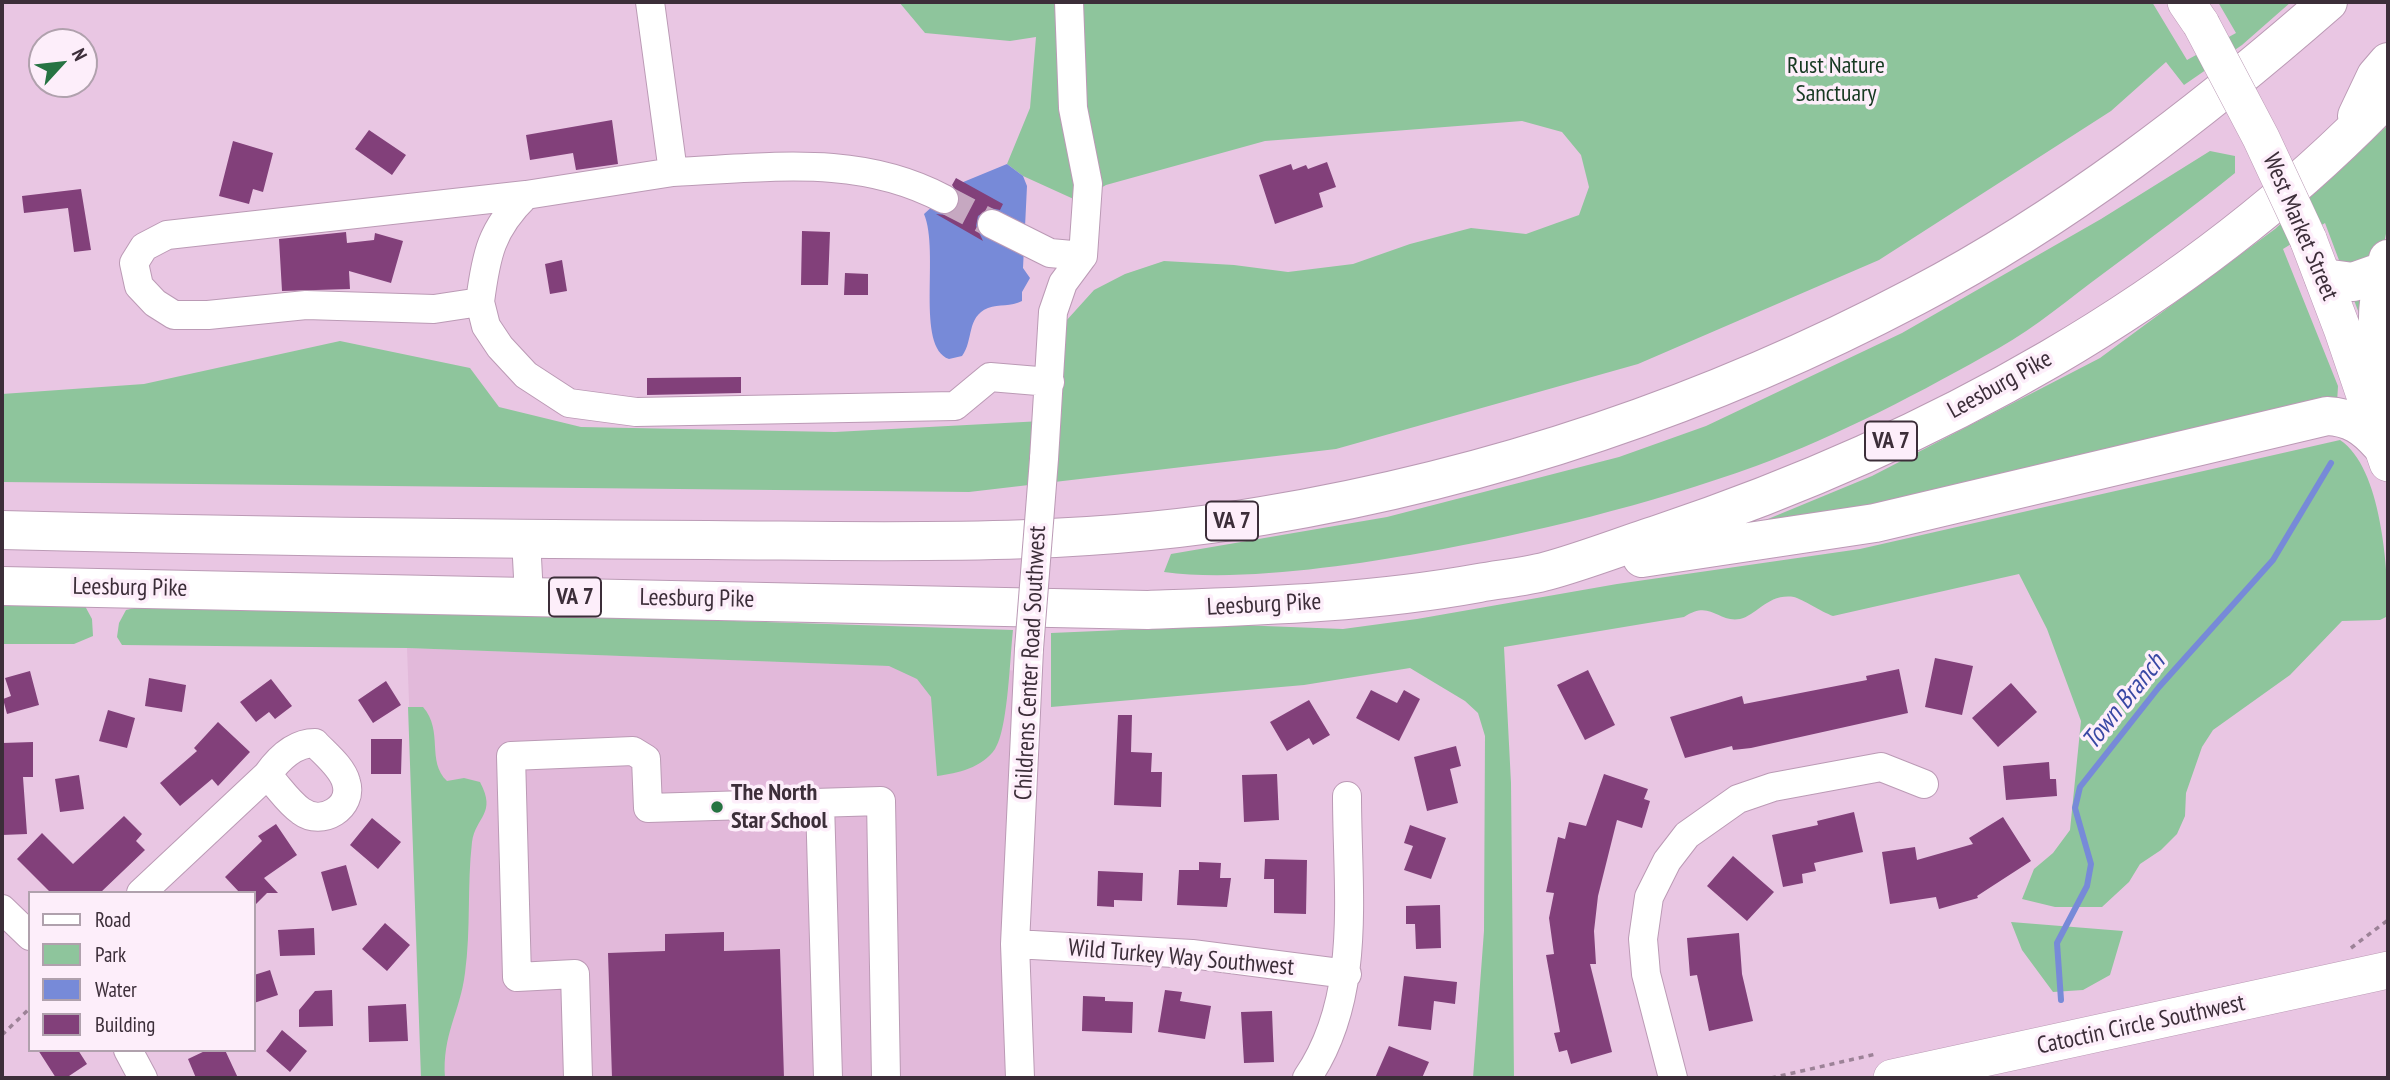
<!DOCTYPE html>
<html>
<head>
<meta charset="utf-8">
<style>
  body { margin:0 }
  #map { position:relative; width:2390px; height:1080px; overflow:hidden; background:#e9c6e3; font-family:"PT Sans Narrow",sans-serif }
  canvas { display:block }
  .frame { position:absolute; inset:0; border:4px solid #3c2e39; pointer-events:none }
  .legend { position:absolute; left:28px; top:891px; width:228px; height:161px; box-sizing:border-box; background:#fdeefa; border:2px solid #b0a1ad; margin:0; padding:9px 12px; list-style:none; font-size:21px; color:#3c2e39 }
  .legend li { display:flex; align-items:center; gap:14px; height:35px }
  .legend b { width:35px; border:2px solid #b0a1ad }
  .north { position:absolute; left:28px; top:28px; width:70px; height:70px; box-sizing:border-box; background:#fdeefa; border:2px solid #b0a1ad; border-radius:50%; rotate:63deg; font-size:19px; font-weight:700; line-height:28px; text-align:center; color:#3c2e39 }
  .north::after { content:''; display:block; margin:auto; width:24px; height:32px; background:#267342; clip-path:polygon(50% 0,100% 100%,50% 72%,0 100%) }
</style>
</head>
<body>
<div id="map">
<canvas width="2390" height="1080"></canvas>
<div class="frame"></div>
<ul class="legend">
<li><b style="height:9px;background:#fff"></b>Road</li>
<li><b style="height:19px;background:#8ec59c"></b>Park</li>
<li><b style="height:19px;background:#778ad8"></b>Water</li>
<li><b style="height:19px;background:#82407a"></b>Building</li>
</ul>
<div class="north">N</div>
</div>
<script>
const context = document.querySelector('canvas').getContext('2d');
context.lineJoin = 'round';
function paint(path, color) { context.fillStyle = color; context.fill(path, 'evenodd'); }
function stroke(path, color, width, dash) { context.strokeStyle = color; context.lineWidth = width; context.lineCap = dash ? 'butt' : 'round'; context.setLineDash(dash || []); context.stroke(path); }
function write(font, color, halo, rows, align = 'center') {
  context.font = font + ' "PT Sans Narrow",sans-serif'; context.lineWidth = 7; context.setLineDash([]); context.textBaseline = 'middle'; context.strokeStyle = halo; context.fillStyle = color; for (const [text, x, y, turn = 0] of rows) {
    context.save(); context.translate(x, y); context.rotate((+turn || 0) * Math.PI / 180); context.textAlign = isNaN(turn) ? turn : align; if (halo) context.strokeText(text, 0, 0); context.fillText(text, 0, 0); context.restore();
  }
}
const built = new Path2D(`
  M407,648L1028,671L1020,1078H423Z`);
const green = new Path2D(`
  M899,2H2152L2187,60L2236,33L2218,2H2291L2242,45L2184,85L2166,62L2111,111L1879,260L1638,364L1336,449L969,492L2,482V394L144,384L340,341L470,368L499,407L581,427L835,432L1061,420L1066,321L1094,290L1125,274L1164,261L1234,265L1288,272L1353,264L1410,244L1471,228L1526,234L1579,215L1589,187L1581,155L1562,132L1522,121L1265,141L1106,185L1078,201L1023,176L1007,164L1030,108L1036,37L1010,41L925,33Z
  M2388,125V224L2366,332L2325,223L2283,249L2338,386L2337,403L1942,498L1751,526L1872,476L2100,358L2275,229Z
  M2210,151L2235,156V173C2192,208 2148,240 2104,273C2070,298 2036,327 1999,348C1923,391 1838,436 1756,466C1648,505 1534,533 1421,553C1347,566 1238,582 1164,572L1171,554L1387,517L1619,457L1706,426L1902,333L2101,219Z
  M2340,440C2382,468 2388,569 2388,616L2380,620L2342,621L2290,675L2213,730L2202,747L2186,793L2185,816L2177,834L2161,850L2140,864L2129,882L2102,907H2055L2022,899L2034,869L2053,853L2070,830L2081,721L2047,629L2019,574L1833,616C1822,612 1802,599 1794,597C1768,593 1756,616 1740,619C1717,623 1711,599 1684,617L1504,647L1511,783L1514,1078H1473L1484,931L1485,736L1478,713L1465,701L1410,668L1304,685L1051,707V633L1238,625L1343,629L1417,619L1617,584L1860,549Z
  M2,603L85,606L92,619L93,636L74,644H2Z
  M139,607L518,614L1013,630C1010,656 1008,730 995,749C982,768 958,773 937,776L931,697L917,679L889,666L407,648L122,645L117,637L119,623L126,610Z
  M408,707H423C444,731 426,761 447,781L464,778L480,782C497,814 476,816 472,842C467,885 471,930 465,973C460,1013 442,1034 445,1078H421Z
  M2011,922L2123,931L2110,975L2083,990L2053,992L2022,950Z`);
const water = new Path2D(`
  M1007,164L1023,176L1027,186L1023,268L1030,278L1022,292V301C1011,307 999,304 988,308C966,317 974,340 962,356L949,359C915,347 940,252 924,214L956,185Z`);
const stream = new Path2D(`
  M2061,1000L2057,943L2087,886L2091,864L2075,808L2080,787L2159,687L2273,560L2331,463`);
const building = new Path2D(`
  M612,120L618,164L576,170L573,153L530,160L526,135Z
  M369,130L406,155L392,175L355,149Z
  M233,141L273,153L263,192L253,189L249,204L219,196Z
  M1327,162L1336,187L1319,193L1323,207L1275,224L1259,175L1291,164L1293,170L1306,165L1308,169Z
  M956,178L1003,204L1000,210L990,208L978,216L976,226L983,241L936,214L946,215L959,206L960,197L952,185Z
  M81,189L91,250L74,252L68,208L24,213L22,196Z
  M802,231L830,232L828,285H801Z
  M346,232L347,243L374,240L375,233L403,241L391,283L349,271L350,289L282,291L279,239Z
  M562,260L567,291L550,294L545,264Z
  M845,273L868,274V295H844Z
  M741,377V393L647,395V378Z
  M1935,658L1973,666L1962,715L1925,707Z
  M1899,669L1908,713L1751,748L1733,750L1732,746L1685,758L1670,717L1742,696L1744,704L1867,680L1866,676Z
  M1588,670L1615,725L1585,740L1557,685Z
  M30,671L39,705L7,714L3,699L11,696L5,678Z
  M149,678L186,685L182,712L145,706Z
  M271,679L292,706L275,719L269,712L256,722L240,702Z
  M386,681L401,705L373,723L358,700Z
  M2011,683L2037,712L1998,747L1972,718Z
  M1371,690L1397,703L1404,690L1420,699L1399,741L1356,718Z
  M1309,700L1330,735L1313,745L1309,738L1287,751L1270,722Z
  M108,710L135,718L127,748L99,741Z
  M1118,715H1132L1131,752L1152,753L1151,772H1162L1161,807L1114,805Z
  M218,722L250,752L218,786L212,779L180,806L160,783L197,751L194,748Z
  M371,739H402L401,774H371Z
  M33,742V777H23L27,834L2,835V743Z
  M1456,746L1461,766L1450,769L1458,803L1427,811L1414,757Z
  M2049,762L2050,779H2056L2057,796L2006,800L2003,766Z
  M1277,774L1279,820L1244,822L1242,775Z
  M1604,774L1648,789L1644,799L1650,801L1642,828L1617,820L1598,896L1594,931L1596,964H1590L1612,1052L1571,1064L1567,1050L1559,1052L1554,1033L1560,1032L1546,955L1554,954L1549,918L1554,893L1546,892L1558,837L1565,839L1569,822L1586,826Z
  M79,775L84,809L60,812L55,779Z
  M1854,812L1863,852L1814,863L1816,871L1802,874L1803,883L1783,887L1772,835L1818,825L1817,821Z
  M124,816L142,834L136,841L145,850L100,893H51L17,859L42,833L73,864Z
  M2003,817L2031,861L1977,896L1978,898L1939,909L1936,897L1890,904L1882,852L1915,847L1917,860L1973,844L1969,838Z
  M372,818L401,842L378,869L350,845Z
  M276,824L297,855L264,878L278,893H267L254,906V893H240L225,877L262,841L258,836Z
  M1410,825L1446,838L1431,879L1404,870L1413,846L1404,843Z
  M1733,856L1774,892L1747,921L1707,886Z
  M1265,859L1307,860L1306,914L1274,913V879H1264Z
  M1199,862L1221,863L1220,878H1231L1227,907L1177,905L1179,870H1199Z
  M346,865L357,905L332,911L321,872Z
  M1098,871L1143,873L1142,901L1114,900V907L1097,906Z
  M1440,905L1441,948L1416,949L1415,924H1406V906Z
  M385,923L410,945L387,971L362,949Z
  M314,928L315,955L280,956L278,930Z
  M724,932V951L780,949L784,1078H612L608,953L665,951V934Z
  M1739,933L1742,974L1753,1021L1709,1031L1697,975L1690,976L1687,938Z
  M270,970L278,995L254,1003V975Z
  M1404,976L1457,982L1455,1004L1434,1001L1431,1030L1398,1026Z
  M332,990L333,1026L299,1027V1010L315,991Z
  M1165,990L1182,992L1180,1001L1211,1006L1205,1039L1158,1032Z
  M1083,996L1105,997V1001L1133,1002L1132,1033L1082,1031Z
  M406,1004L408,1041L369,1042L368,1006Z
  M1272,1011L1274,1062L1244,1063L1241,1012Z
  M282,1030L307,1051L290,1072L266,1051Z
  M1389,1046L1429,1062L1422,1078H1375Z
  M38,1050H78L87,1064L66,1078H56Z
  M207,1050H225L238,1078H196L188,1059Z`);
const minorTunnel = new Path2D(`
  M944,199L992,224`);
const path = new Path2D(`
  M2351,948L2388,920
  M2,1035L30,1008
  M1771,1078L1876,1054`);
const minor = new Path2D(`
  M650,2L673,172C767,168 858,153 944,199
  M1069,2L1073,108L1088,184L1083,256
  M526,195L167,235L144,247L134,263L139,286L155,303L174,315H208L306,305L434,309L480,302C486,255 491,229 526,195L673,172
  M992,224L1050,253L1083,256
  M480,302L486,326L500,347L526,375L569,403L636,412L955,406L990,377L1050,382
  M1044,459L1053,312L1063,283L1083,256
  M526,539L529,596
  M820,803L828,1078
  M141,893L267,775C279,758 294,743 315,743C325,754 342,767 346,782C354,807 322,827 301,811C288,802 278,786 267,775
  M2,909L30,936
  M1015,944L1192,954L1347,974
  M128,1050L143,1078
  M578,1078L575,974L517,977L511,756L633,751L646,759L648,808L881,801L886,1078
  M1020,1078L1015,944L1029,649
  M1307,1078C1363,996 1347,891 1347,796
  M1673,1078L1646,974L1643,939L1649,897L1667,861L1687,835L1738,799L1773,787L1881,767L1924,784`);
const major = new Path2D(`
  M2186,2L2201,24
  M2308,239L2343,331L2388,463
  M1892,1078L2388,970`);
const highway = new Path2D(`
  M2357,116L2376,76L2388,62
  M2388,259C2370,313 2379,367 2388,421
  M2324,278L2353,282L2384,271
  M2,530C237,536 472,539 707,540C892,541 1079,548 1262,516C1490,478 1711,404 1916,296C2065,218 2202,112 2328,2
  M1642,558L1875,523L2327,416C2351,417 2365,427 2380,444
  M2,586L1148,610C1259,606 1369,603 1479,583C1501,579 1525,577 1547,571C1584,561 1622,546 1659,534C1928,444 2190,303 2388,96`);
const minorBridge = new Path2D(`
  M1029,649L1044,459`);
const majorBridge = new Path2D(`
  M2201,24L2261,138L2308,239`);
const markers = [
  [717,807,7,"#267342"]
];
const shields = [
  [1891,441,52],
  [1232,521,52],
  [575,597,52]
];
const shieldNames = [
  ["VA 7",1891,441],
  ["VA 7",1232,521],
  ["VA 7",575,597]
];
const parkNames = [
  ["Rust Nature",1836,66],
  ["Sanctuary",1836,94]
];
const streetNames = [
  ["West Market Street",2300,227,67],
  ["Leesburg Pike",2000,385,-29],
  ["Leesburg Pike",130,588,1],
  ["Leesburg Pike",697,599,1],
  ["Leesburg Pike",1264,605,-3],
  ["Childrens Center Road Southwest",1031,663,-87],
  ["Wild Turkey Way Southwest",1181,958,5],
  ["Catoctin Circle Southwest",2141,1025,-12]
];
const poiNames = [
  ["The North",731,793],
  ["Star School",731,821]
];
const waterNames = [
  ["Town Branch",2124,702,-51]
];
paint(built, '#e2b9da');
paint(green, '#8ec59c');
paint(water, '#778ad8');
stroke(stream, '#778ad8', 6);
paint(building, '#82407a');
stroke(minorTunnel, '#c6a8c1', 28, [28, 14]);
stroke(minor, '#bb9ab5', 30);
stroke(major, '#bb9ab5', 38);
stroke(highway, '#bb9ab5', 40);
stroke(path, '#9c8297', 3.5, [5, 5]);
stroke(minor, '#fff', 28);
stroke(major, '#fff', 37);
stroke(highway, '#fff', 38);
stroke(minorBridge, '#bb9ab5', 30, []);
stroke(majorBridge, '#bb9ab5', 38, []);
stroke(minorBridge, '#fff', 28);
stroke(majorBridge, '#fff', 37);
for (const [x, y, r, color] of markers) { const dot = new Path2D(); dot.arc(x, y, r, 0, 2 * Math.PI); context.fillStyle = color; context.fill(dot); stroke(dot, '#fdeefa', 2.5); }
for (const [x, y, w] of shields) { const box = new Path2D(); box.roundRect(x - w / 2, y - 19.5, w, 39, 5); context.fillStyle = '#fdeefa'; context.fill(box); stroke(box, '#3c2e39', 2); }
write('bold 23px', '#3c2e39', null, shieldNames);
write('24px', '#163921', '#fdeefa', parkNames);
write('24px', '#3c2e39', '#fdeefa', streetNames);
write('bold 24px', '#3c2e39', '#fdeefa', poiNames, 'left');
write('italic 26px', '#3948a4', '#fdeefa', waterNames);
</script>
</body>
</html>
